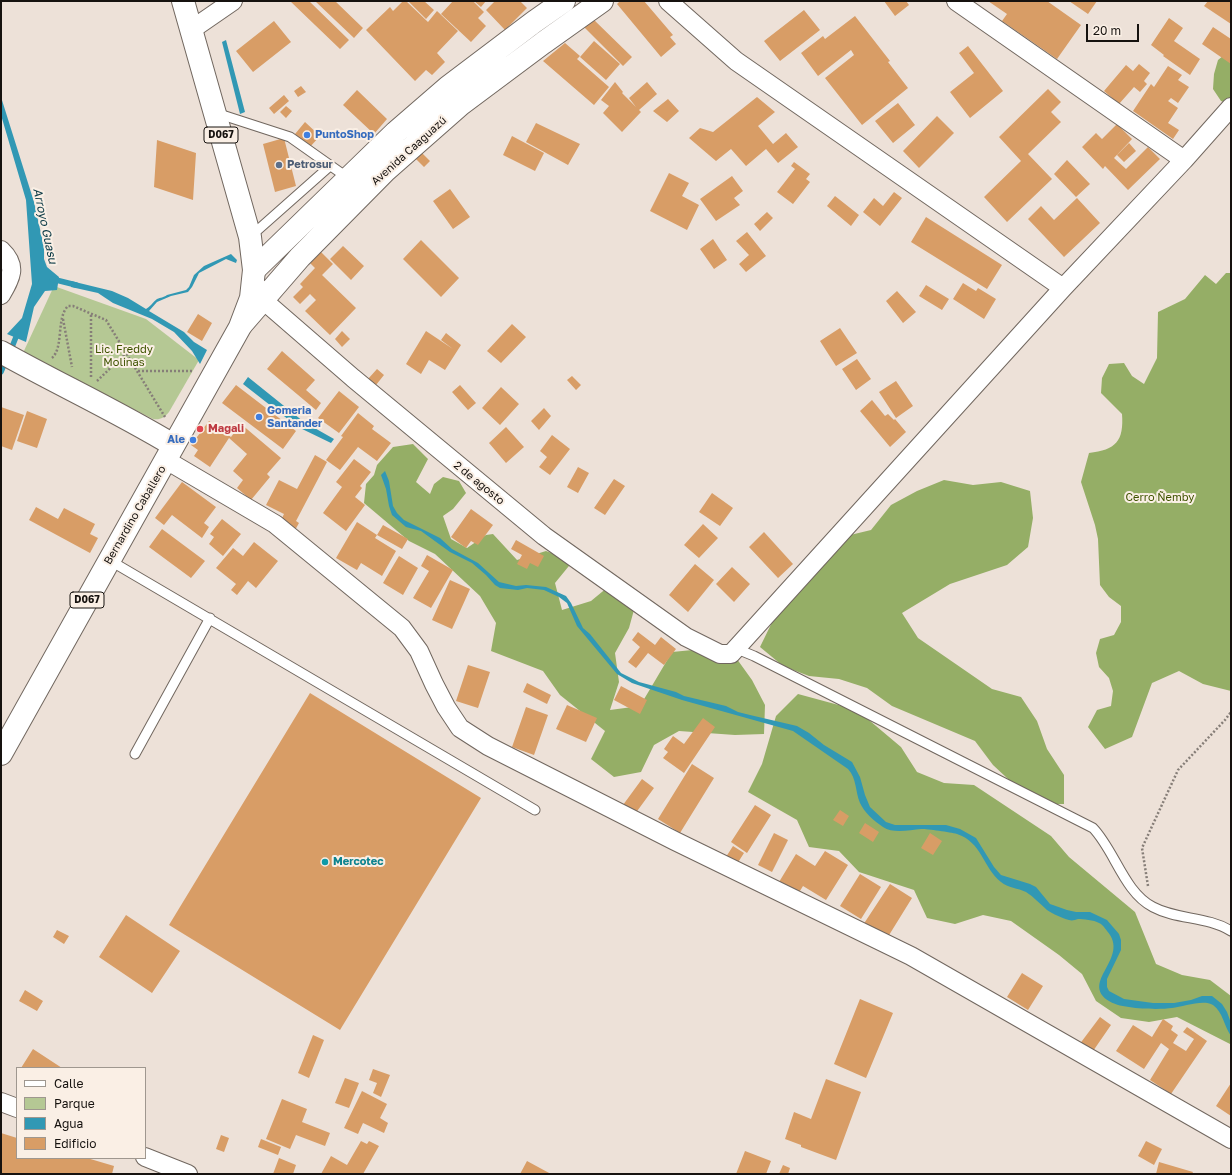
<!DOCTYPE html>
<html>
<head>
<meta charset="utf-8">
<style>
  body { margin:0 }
  #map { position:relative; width:1232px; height:1175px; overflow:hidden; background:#ede1d8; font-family:"Golos Text",sans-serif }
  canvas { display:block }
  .frame { position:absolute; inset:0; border:2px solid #16120f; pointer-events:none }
  .legend { position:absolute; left:16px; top:1067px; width:130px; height:92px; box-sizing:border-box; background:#faefe5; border:1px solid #9f978f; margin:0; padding:5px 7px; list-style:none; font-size:12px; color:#16120f }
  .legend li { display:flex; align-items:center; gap:8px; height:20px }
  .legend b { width:20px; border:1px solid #9f978f }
  .scale { position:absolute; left:1086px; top:24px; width:53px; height:18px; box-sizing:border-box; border:2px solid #16120f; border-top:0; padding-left:5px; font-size:12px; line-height:14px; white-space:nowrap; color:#16120f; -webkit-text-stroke:3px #faefe5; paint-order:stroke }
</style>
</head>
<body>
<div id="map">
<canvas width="1232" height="1175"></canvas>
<div class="frame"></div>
<ul class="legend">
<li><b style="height:5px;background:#fff"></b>Calle</li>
<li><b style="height:11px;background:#b5c894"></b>Parque</li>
<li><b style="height:11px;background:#3198b4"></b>Agua</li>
<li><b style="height:11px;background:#d89d66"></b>Edificio</li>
</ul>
<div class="scale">20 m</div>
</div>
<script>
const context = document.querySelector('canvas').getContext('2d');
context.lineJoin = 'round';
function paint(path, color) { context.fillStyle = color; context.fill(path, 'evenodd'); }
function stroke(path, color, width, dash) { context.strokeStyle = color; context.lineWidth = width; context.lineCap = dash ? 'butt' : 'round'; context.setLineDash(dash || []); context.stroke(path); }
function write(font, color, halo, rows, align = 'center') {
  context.font = font + ' "Golos Text",sans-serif'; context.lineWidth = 4; context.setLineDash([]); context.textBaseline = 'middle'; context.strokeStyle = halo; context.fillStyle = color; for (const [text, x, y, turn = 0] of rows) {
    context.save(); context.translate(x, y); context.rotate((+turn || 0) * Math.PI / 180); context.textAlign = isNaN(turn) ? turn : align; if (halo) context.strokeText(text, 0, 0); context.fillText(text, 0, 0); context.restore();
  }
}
const green = new Path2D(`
  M54,286L146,319L199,360L169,412C164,418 160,420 153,419L23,353Z`);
const forest = new Path2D(`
  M1229,51H1231V105L1221,101L1213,89L1214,74L1218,60Z
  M1226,273H1231V691L1203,684L1179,671L1152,683L1132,737L1105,749L1088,727L1097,710L1111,706L1113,691L1109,678L1099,667L1096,653L1100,639L1114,635L1121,622V606L1109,597L1100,585L1098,539L1095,525L1081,482L1089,453C1116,450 1124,441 1122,414L1101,393L1102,378L1109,364L1124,363L1132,376L1144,384L1157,358L1158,312L1185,299L1205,275L1216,284Z
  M413,444L428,459L416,482L430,494L434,484L443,477L459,481L466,493L453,509L443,516L451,539L467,548L486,535L493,534L517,560L546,551L573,561L555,583L562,610L591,601L614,582L637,599L629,628L615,653L619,682L610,710L640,706L672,652L703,649L734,655L752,680L765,705L764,734L735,735L679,731L654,745L641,772L614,777L591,759L605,731L560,695L543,671L491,651L496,623L480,596L435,554L409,541L364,503L366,484L374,475L377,465L393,447Z
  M944,480L973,485L1001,482L1030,491L1033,518L1028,547L1007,565L950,584L902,613L918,638L992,689L1021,697L1037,721L1047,749L1064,775V804H1035L993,765L975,741L892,706L867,688L839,679L809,676L783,666L760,647L779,608L842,537L871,530L891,505L917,491Z
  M798,694L857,710L901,747L917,772L944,783L974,785L1051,836L1069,857L1135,912L1156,964L1182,975L1210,980L1231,996V1046L1230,1044L1177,1017L1149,1022L1121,1018L1096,1001L1082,974L1059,955L1011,921L983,915L955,924L927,918L914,890L859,872L839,851L809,847L797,820L748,792L762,764L776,716Z`);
const water = new Path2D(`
  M226,40L245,112L240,114L222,42Z
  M1,97L34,202L44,247V259L47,267L59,277L57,290L45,291L34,307L26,342L7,334L22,318L32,284L26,200L1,115Z
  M231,254L237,260L236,263L226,259L199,273L192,287L188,292L171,296L157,302L149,311L184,332L194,342L207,350L200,364L192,351L174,332L152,319L113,303L98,293L71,287V281L112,291L128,298L146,309C150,307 153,302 157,299C161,297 163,298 167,295L186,290L189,287L194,275L204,266Z
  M248,377L304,422L334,439L331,443L298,427L243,384Z
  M385,471L389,481L393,506L397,513L404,520L440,538L452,549L478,563L499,582L516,586L526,585L546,587L566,596L571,603L583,628L590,634L621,673L639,682L676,692L684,696L726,706L738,712L750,715L797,726L809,733L824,745L852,762L860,777L865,795L870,807L886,822L895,825H946L960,829L976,838L994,867L1001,875L1030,884L1036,887L1050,904L1067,910L1076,912H1090L1107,920L1119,934L1121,940V950L1107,979V987L1109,991L1124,999L1153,1003H1174L1191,1000L1202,996H1212L1222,1004L1227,1012L1231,1023V1036C1224,1026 1223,1012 1213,1005C1203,999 1183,1007 1172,1008C1158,1010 1120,1009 1109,1001C1079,982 1131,958 1107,931C1105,928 1102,924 1099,923C1094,920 1083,919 1078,919C1075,920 1072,921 1069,920C1062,918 1053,914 1047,910C1040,904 1034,897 1026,892C1018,888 1008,888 1001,882C983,868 982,842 957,834C950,832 928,829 921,829C910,830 893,834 883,827C874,821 864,812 860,803C855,791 857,779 848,769L793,731L682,700L632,683L617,674L577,626L567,603L559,597L544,590L527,588L518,590L500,588L495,585L486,575L472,563L450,552L421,531L406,527L392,515L389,506L386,489L381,475Z`);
const stream = new Path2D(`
  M52,279L76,285
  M10,352L18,332
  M1,372L6,360`);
const building = new Path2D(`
  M290,1H309L349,40L340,49Z
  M315,1H335L363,28L354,38Z
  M403,1H406L428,22L437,11L458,31L437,53L445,62L432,75L426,70L415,81L366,30L390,7L393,11Z
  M408,1H424L434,10L426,19Z
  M453,1H473L484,12L478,18L486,26L471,42L441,14Z
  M474,1H486L481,7Z
  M495,1H520L527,8L505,30L486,10Z
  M620,1H644L673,35L670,37L676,44L661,57L617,4Z
  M884,1H906L909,5L895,16Z
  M988,1H1047L1081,25L1057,59L1002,21L1007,14Z
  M1069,1H1097L1088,14Z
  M1208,1H1231V24L1204,6Z
  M804,10L820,30L780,61L764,41Z
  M855,16L890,61L888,62L908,88L862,125L825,78L854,55L851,50L818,76L801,53L823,36L825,39Z
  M591,17L632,57L623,66L582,25Z
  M1169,18L1183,28L1174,41L1200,59L1190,75L1163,56L1164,55L1151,45Z
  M274,21L291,42L253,72L236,51Z
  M1213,27L1231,39V64L1202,44Z
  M594,41L620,64L606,80L580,57Z
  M565,43L580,56L577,59L609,87L594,105L543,61Z
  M968,46L1003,91L970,118L950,92L974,73L959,53Z
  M1139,64L1150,73L1144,81L1147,84L1140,92L1134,87L1119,104L1104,91L1126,65L1133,71Z
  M1168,66L1182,75L1178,80L1189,87L1178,103L1171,98L1168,101L1178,108L1168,123L1179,130L1173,139L1133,111L1151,84L1154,87Z
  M615,82L623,92L622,93L636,107L629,98L647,82L657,94L639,110L641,112L622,132L603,113L609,106L601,100Z
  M301,86L306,92L298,97L294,91Z
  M1048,89L1061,102L1051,112L1061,122L1028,154L1052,179L1007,222L984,197L1021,161L999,137Z
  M357,90L387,119L374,134L343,105Z
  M284,95L289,101L274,114L269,108Z
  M757,97L775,112L758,126L773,144L786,133L798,147L778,163L766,149L746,166L731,149L716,161L689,138L700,128L713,132Z
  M668,99L679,111L667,122L653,111Z
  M898,103L915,125L893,143L875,121Z
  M286,106L292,111L286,118L280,112Z
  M937,116L954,133L919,168L903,151Z
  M305,122L320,136L309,148L295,134Z
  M536,123L580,144L568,165L526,142Z
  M1117,124L1132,139L1114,158L1126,169L1148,147L1160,159L1128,190L1105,166L1103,169L1082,147L1096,133L1102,139Z
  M512,136L544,153L535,171L503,155Z
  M284,138L296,186L275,192L263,144Z
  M157,140L196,153L193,200L154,187Z
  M1129,143L1136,151L1124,162L1117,155Z
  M421,152L430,161L424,167L415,158Z
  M1067,160L1090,184L1076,197L1054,174Z
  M794,162L810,174L806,179L810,182L793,204L777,192L795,169L791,166Z
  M669,173L689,183L682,196L699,205L687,230L650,211Z
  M732,176L743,191L734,198L740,205L716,221L700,199Z
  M450,189L470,217L453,229L433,201Z
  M894,192L902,198L880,226L863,212L874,198L883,206Z
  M835,196L859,215L851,226L827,206Z
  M1077,198L1100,223L1064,257L1028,219L1041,206L1054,220Z
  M767,212L773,218L760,231L754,224Z
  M926,217L1002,265L987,289L911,242Z
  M747,232L766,256L746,272L739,264L749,255L736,241Z
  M713,239L727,260L714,269L700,249Z
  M421,240L459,278L441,297L403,259Z
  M343,246L364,266L351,280L330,259Z
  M321,252L333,264L322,275L356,308L330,335L305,311L316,300L310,294L300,304L293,297L303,287L300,284L315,268L310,263Z
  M963,283L976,291L978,288L996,299L984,319L953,299Z
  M926,285L949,299L942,310L919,296Z
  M897,291L916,312L903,323L886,301Z
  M198,314L212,323L202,341L187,332Z
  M512,324L526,337L501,363L487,351Z
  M840,328L857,353L836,366L820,341Z
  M342,331L350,339L342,347L335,339Z
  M426,331L453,349L441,340L446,333L461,345L445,370L429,360L421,374L406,364Z
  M282,351L315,380L306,390L321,403L316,410L267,369Z
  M857,359L871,379L856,390L842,369Z
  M377,369L384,375L376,385L368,379Z
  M572,376L581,385L576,390L567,380Z
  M896,381L913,406L896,418L879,392Z
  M236,385L296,431L283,449L222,403Z
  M460,385L476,403L468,410L452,392Z
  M501,387L519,404L500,425L482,408Z
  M339,391L359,407L339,433L318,418Z
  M872,400L885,416L888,414L894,420L895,419L906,432L890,447L860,411Z
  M1,407L24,415L12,450L1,446Z
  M544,408L551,416L539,430L531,421Z
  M27,411L47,419L37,448L17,441Z
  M358,413L374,426L372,429L391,443L377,461L358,447L340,470L326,460L343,437L341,436Z
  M209,421L231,437L241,424L281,458L267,474L270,477L251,500L237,488L243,480L233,471L247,454L229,438L210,467L194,456L198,450L191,445Z
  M506,427L524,447L506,463L489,443Z
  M552,435L570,449L550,475L539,467L547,457L540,451Z
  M315,455L327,462L296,521L299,523L294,532L281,520L284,514L266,505L279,480L297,489Z
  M354,459L371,472L360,486L362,488L355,497L365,505L346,531L323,513L342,487L336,482Z
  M578,467L589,473L578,493L567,487Z
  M614,479L625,486L605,515L594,508Z
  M182,482L216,507L204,523L209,527L202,538L172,515L164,525L155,518Z
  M712,493L733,508L720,526L699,512Z
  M36,507L58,519L64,508L95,524L90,534L98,538L90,553L29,520Z
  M471,509L493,525L478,545L471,541L466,548L451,537Z
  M222,519L241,534L223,556L209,544L214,537L210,534Z
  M357,522L377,535L375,538L396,551L382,576L361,563L357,570L336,558Z
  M703,524L718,538L699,558L684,545Z
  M383,525L408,539L402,549L377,535Z
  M162,529L205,561L191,578L149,547Z
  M764,532L793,564L778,578L749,547Z
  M516,540L544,556L538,567L530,563L527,569L517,564L522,555L511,549Z
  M254,542L278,561L256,588L248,581L237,595L231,590L236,584L216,568L233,548L243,556Z
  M427,555L453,570L431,608L413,598L429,571L421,566Z
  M399,556L418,568L403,595L383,583Z
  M695,564L714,580L688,612L669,595Z
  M732,567L750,584L734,602L716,584Z
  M450,580L470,589L452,629L432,620Z
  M638,632L655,645L661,637L676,649L664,665L648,653L636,668L628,662L640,647L632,640Z
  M468,665L490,672L478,708L456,701Z
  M527,683L551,695L547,704L523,692Z
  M621,686L647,700L640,714L614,700Z
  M310,693L481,798L340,1030L169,925Z
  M567,705L597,718L586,742L556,729Z
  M526,707L548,715L534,755L512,747Z
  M703,718L715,727L684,773L663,758L668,752L664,749L673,736L684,744Z
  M692,764L714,778L680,833L658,819Z
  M642,779L654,788L635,814L623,805Z
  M755,805L771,815L747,853L731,842Z
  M840,810L849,816L843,826L833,820Z
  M865,823L879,832L873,842L859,833Z
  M774,833L788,840L772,872L758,865Z
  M930,833L942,841L933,855L921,848Z
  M733,846L744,853L737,864L724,860Z
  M825,851L848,865L826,900L803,886L795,899L776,887L796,854L815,866Z
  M860,874L881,887L861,919L840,906Z
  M890,884L912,898L886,940L863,925Z
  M126,915L180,951L152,993L99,957Z
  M57,930L69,936L64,944L53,937Z
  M1022,973L1043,986L1028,1010L1007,997Z
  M25,990L43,1001L37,1011L19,1001Z
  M860,999L893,1013L866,1078L834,1064Z
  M1100,1017L1111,1025L1091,1054L1079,1045Z
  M1163,1019L1173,1026L1171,1030L1178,1035L1173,1043L1186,1051L1194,1039L1183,1032L1187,1027L1207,1041L1171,1094L1150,1080L1169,1049L1161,1043L1144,1069L1116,1051L1133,1025L1152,1037Z
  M313,1035L324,1040L309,1078L298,1073Z
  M33,1049L62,1068H21Z
  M373,1069L390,1075L381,1097L373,1093L377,1083L369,1080Z
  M345,1078L359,1083L349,1108L335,1103Z
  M826,1079L861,1092L836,1160L801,1147V1145L785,1139L794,1112L811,1119Z
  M1231,1083V1116L1216,1106Z
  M362,1091L387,1104L380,1118L388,1123L384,1133L363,1123L358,1134L344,1128Z
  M282,1099L307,1109L302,1122L330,1133L325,1146L296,1135L290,1149L266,1139Z
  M1,1133L17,1138V1158H87L114,1166L112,1174H1Z
  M221,1135L229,1138L224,1152L216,1149Z
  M261,1139L281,1147L278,1155L258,1147Z
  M361,1141L367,1144L369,1141L379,1146L363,1174H321L331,1156L347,1165Z
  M1146,1141L1162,1149L1154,1165L1138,1156Z
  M745,1151L771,1161L766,1174H736Z
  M279,1158L296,1165L293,1174H273Z
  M527,1161L551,1174H520Z
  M1159,1162L1193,1172L1192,1174H1156Z
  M783,1165L790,1168L788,1174H779Z`);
const path = new Path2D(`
  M63,319L72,367
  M52,358C64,347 56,318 68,306H73L106,320L165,417
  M138,371H192
  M91,377V314
  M97,381L126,353
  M1148,886L1142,848L1178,770L1225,720L1231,712`);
const lane = new Path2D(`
  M216,113L290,137L348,178
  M251,236L330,166
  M109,560L535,810
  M737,649L754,656L1093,828C1115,851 1124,892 1153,907C1177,920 1207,916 1231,931
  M135,754L210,618`);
const street = new Path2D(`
  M668,1L736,61L1063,288
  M956,1L1184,160
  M191,30L233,1
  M1,250C18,266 11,278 1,295
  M259,288L263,300L353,378L544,536L686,637L720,654H731L1063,288L1184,160L1231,107
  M166,460L275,524L402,628L419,651L434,684L446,707L460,728L488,746L675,841L911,956L1231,1139
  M1,1102L17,1108
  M145,1157L188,1174`);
const secondary = new Path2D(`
  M254,270L396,132L448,87L534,22L564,1
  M242,324L300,257L385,171L460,105L543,43L602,1
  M1,352C58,384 117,411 173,445`);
const primary = new Path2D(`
  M1,754L240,327L251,298L254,270L250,237L183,1`);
const markers = [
  [307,135,4,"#3f7fe0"],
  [279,165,4,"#5c6f8a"],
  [259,417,4,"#3f7fe0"],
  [200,429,4,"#e0444e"],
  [193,440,4,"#3f7fe0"],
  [325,862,4,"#0f9aa8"]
];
const shields = [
  [221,135,34],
  [87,600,34]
];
const shieldNames = [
  ["D067",221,135],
  ["D067",87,600]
];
const shopNames = [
  ["PuntoShop",315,135],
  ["Gomeria",267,411],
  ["Santander",267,424],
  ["Ale",185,440,"right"]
];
const streetNames = [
  ["Avenida Caaguazú",409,151,-42],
  ["2 de agosto",479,483,39],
  ["Bernardino Caballero",135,515,-60]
];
const serviceNames = [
  ["Petrosur",287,165]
];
const parkNames = [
  ["Lic. Freddy",124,350],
  ["Molinas",124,363],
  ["Cerro Ñemby",1160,498]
];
const healthNames = [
  ["Magali",208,429]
];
const cultureNames = [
  ["Mercotec",333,862]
];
const waterNames = [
  ["Arroyo Guasu",45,226,78]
];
paint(green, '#b5c894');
paint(forest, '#95ae66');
paint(water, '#3198b4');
stroke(stream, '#3198b4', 5.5);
paint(building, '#d89d66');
stroke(lane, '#71675f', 11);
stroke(street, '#71675f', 20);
stroke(secondary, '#71675f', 24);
stroke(primary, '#71675f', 24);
stroke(path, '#867e78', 2.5, [2, 2]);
stroke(lane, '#fff', 9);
stroke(street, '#fff', 18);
stroke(secondary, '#fff', 22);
stroke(primary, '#fff', 22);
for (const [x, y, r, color] of markers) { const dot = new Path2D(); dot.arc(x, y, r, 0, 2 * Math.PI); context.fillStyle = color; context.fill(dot); stroke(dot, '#faefe5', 1.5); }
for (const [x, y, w] of shields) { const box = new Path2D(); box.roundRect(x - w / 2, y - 8, w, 16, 3); context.fillStyle = '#faefe5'; context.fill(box); stroke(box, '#16120f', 1); }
write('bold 10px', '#16120f', null, shieldNames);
write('bold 11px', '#366cbe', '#faefe5', shopNames, 'left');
write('11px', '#16120f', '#faefe5', streetNames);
write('bold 11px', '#4e5e75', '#faefe5', serviceNames, 'left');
write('11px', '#3f5300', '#faefe5', parkNames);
write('bold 11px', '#be3a42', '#faefe5', healthNames, 'left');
write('bold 11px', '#0d838f', '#faefe5', cultureNames, 'left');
write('italic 12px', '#0c3a46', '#faefe5', waterNames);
</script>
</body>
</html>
